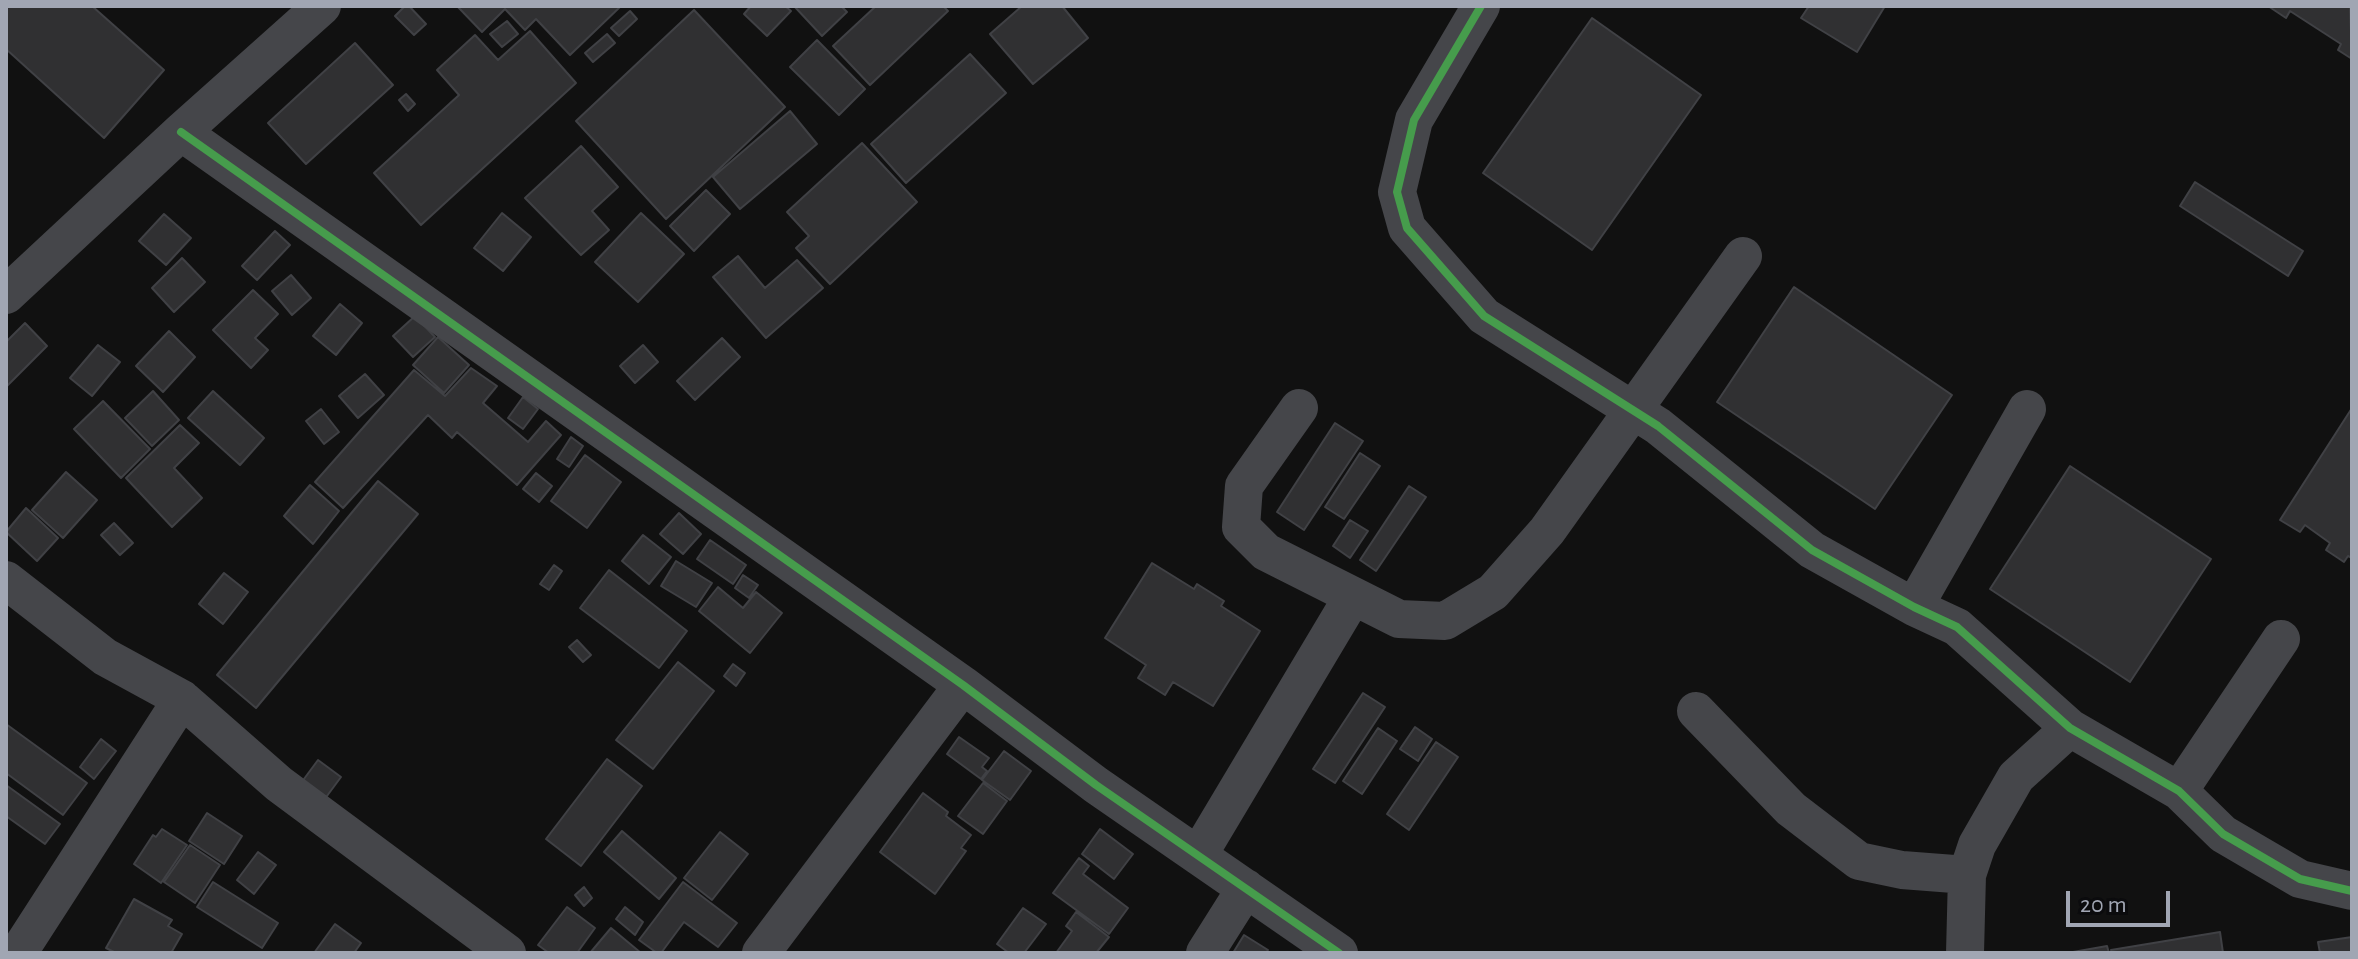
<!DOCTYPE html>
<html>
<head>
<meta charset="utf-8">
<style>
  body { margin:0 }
  #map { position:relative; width:2358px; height:959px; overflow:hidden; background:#111; font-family:"Alegreya Sans",sans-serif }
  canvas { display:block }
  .frame { position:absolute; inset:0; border:8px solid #a1a6b3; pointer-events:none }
  .scale { position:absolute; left:2066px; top:891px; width:104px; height:36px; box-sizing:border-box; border:4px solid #a1a6b3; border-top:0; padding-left:10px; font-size:24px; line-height:28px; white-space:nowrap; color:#a1a6b3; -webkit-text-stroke:6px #0b0b0d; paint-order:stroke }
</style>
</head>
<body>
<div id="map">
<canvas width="2358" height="959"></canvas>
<div class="frame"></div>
<div class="scale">20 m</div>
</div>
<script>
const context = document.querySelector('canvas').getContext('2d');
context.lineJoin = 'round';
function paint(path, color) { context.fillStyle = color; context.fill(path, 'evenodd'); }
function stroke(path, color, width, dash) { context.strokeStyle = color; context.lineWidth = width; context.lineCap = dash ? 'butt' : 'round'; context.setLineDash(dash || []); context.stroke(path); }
const building = new Path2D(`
  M6,6H92L164,70L104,138L6,49Z
  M405,6H409L426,24L414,35L395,16Z
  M457,6H621L570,55L536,19L525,30L505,9L482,32Z
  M751,6H785L791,11L767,36L744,14Z
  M794,6H841L847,12L822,36Z
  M876,6H943L948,11L870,85L833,46Z
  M1022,6H1062L1088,38L1033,84L990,34Z
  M1809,6H1885L1857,52L1801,18Z
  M2268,6H2350L2352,59L2338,50L2341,44L2290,11L2286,18Z
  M694,10L785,107L666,219L576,121Z
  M630,11L637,19L619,36L611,28Z
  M1592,18L1701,95L1592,250L1483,173Z
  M507,21L518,34L502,47L490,34Z
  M530,31L576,83L421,225L374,173L459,95L437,70L475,35L498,60Z
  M607,34L615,43L593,62L585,53Z
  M817,40L865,89L839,115L790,67Z
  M355,43L393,85L306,164L268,123Z
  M970,54L1006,93L906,183L871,144Z
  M406,94L415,104L408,111L399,100Z
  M790,111L817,144L740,209L713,177Z
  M862,143L917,202L830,284L796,248L809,236L787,212Z
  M581,146L618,187L592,211L609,230L581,255L525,198Z
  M2195,182L2303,251L2288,276L2180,206Z
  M706,190L730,214L694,251L670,226Z
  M502,213L531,237L503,271L474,248Z
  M641,213L684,254L638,302L595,262Z
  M164,214L191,238L166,265L139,241Z
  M275,231L290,245L257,280L242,266Z
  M738,256L765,288L797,260L823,288L766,338L713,277Z
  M182,258L205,282L174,312L152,288Z
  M291,275L311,298L292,315L272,291Z
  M1794,287L1952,395L1875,509L1717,402Z
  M253,290L278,314L255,338L268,350L251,368L213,330Z
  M340,304L362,323L336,355L313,336Z
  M415,316L435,337L413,357L393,336Z
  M25,323L47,346L6,387V342Z
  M169,331L195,357L163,392L136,366Z
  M438,337L469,365L444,393L413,365Z
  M722,338L740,357L695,400L677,381Z
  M98,345L120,362L92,396L70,378Z
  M643,345L658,362L635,383L620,366Z
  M471,368L497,386L483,403L528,442L546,421L561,435L517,485L457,432L452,438L428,415L343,508L315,482L414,370L445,396Z
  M365,374L384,395L358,418L339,396Z
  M153,391L179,420L152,446L125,418Z
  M213,391L264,438L240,465L188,418Z
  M523,397L538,409L523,429L508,418Z
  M103,401L150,449L121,478L74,429Z
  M2352,408V558L2348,556L2344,562L2326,550L2330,543L2305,525L2300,532L2280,520Z
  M321,409L339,432L324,444L306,421Z
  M1335,423L1363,441L1304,530L1277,512Z
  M180,425L199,443L174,468L202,498L172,527L126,478Z
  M571,437L583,446L569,467L557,459Z
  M1360,453L1380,466L1344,519L1325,507Z
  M585,455L621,482L587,528L551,501Z
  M2070,466L2211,559L2130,682L1990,589Z
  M66,472L97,500L63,538L32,510Z
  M536,473L552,486L539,502L523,489Z
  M378,481L418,514L256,708L217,675Z
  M310,485L339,511L313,544L284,516Z
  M1409,486L1426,497L1376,571L1360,560Z
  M26,508L58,538L37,561L6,532Z
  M679,513L701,534L683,554L660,534Z
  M1350,520L1368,531L1350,558L1333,546Z
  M114,523L133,543L120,555L101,535Z
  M643,535L671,557L649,584L622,561Z
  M710,540L746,565L733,584L697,559Z
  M676,561L712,583L696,607L661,586Z
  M1152,563L1194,589L1197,584L1224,601L1221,606L1260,631L1213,706L1173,682L1165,695L1138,678L1146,665L1105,638Z
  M554,565L562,571L549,590L540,584Z
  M609,570L687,631L659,668L580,608Z
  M224,573L248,592L223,624L199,604Z
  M743,575L758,585L749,598L735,588Z
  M718,587L743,608L756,592L782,613L750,653L699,611Z
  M577,640L591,655L583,662L569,647Z
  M678,662L714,691L653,769L616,740Z
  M733,664L745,673L736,686L724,676Z
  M1363,693L1385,707L1335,783L1313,769Z
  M6,724L87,783L63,815L6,773Z
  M1415,727L1432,739L1418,761L1400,749Z
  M1378,728L1397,741L1362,794L1343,781Z
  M959,737L989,758L982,767L987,771L981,779L947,754Z
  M101,739L116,751L94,779L80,767Z
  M1436,742L1458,757L1409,830L1387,814Z
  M1004,751L1031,771L1010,800L982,780Z
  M607,759L642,786L581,866L546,839Z
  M318,760L341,777L324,800L301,783Z
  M983,783L1007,801L983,834L958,816Z
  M6,785L60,824L45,844L6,816Z
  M923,793L948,812L946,816L971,835L961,848L966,851L935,894L880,852Z
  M207,813L242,836L224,864L189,841Z
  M162,829L187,845L161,883L134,864L153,835L156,837Z
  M1100,829L1133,854L1114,879L1082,854Z
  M622,831L676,878L659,899L604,852Z
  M720,832L748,854L712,900L684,878Z
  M190,845L220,865L195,903L164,882Z
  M258,852L276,865L254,894L237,880Z
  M1079,858L1089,866L1083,874L1128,908L1109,934L1053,893Z
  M213,882L278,923L262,948L197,907Z
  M683,882L737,923L718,947L684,922L661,953H657L639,940Z
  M584,887L592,898L584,906L575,895Z
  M134,899L172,920L168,926L182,934L171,953H116L106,948Z
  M567,907L595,928L577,953H549L538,945Z
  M625,907L643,922L635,935L616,919Z
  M1023,908L1046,924L1024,953H1009L997,944Z
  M1076,912L1109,937L1096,953H1056L1072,931L1066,926Z
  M335,924L361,943L354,953H314Z
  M611,928L641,953H590Z
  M2220,932L2223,953H2112L2111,950Z
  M1244,935L1268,950L1266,953H1233Z
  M2352,937V953H2320L2318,942Z
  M2107,946L2109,953H2073V952Z`);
const minor = new Path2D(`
  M1481,6L1414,120L1397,192L1407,228L1484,316L1658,426L1812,550L1914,607L1957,627L2070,728L2179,791L2223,834L2300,879L2352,891
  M181,132L963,685L1096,785L1339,953
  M6,295L181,132L322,6
  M1299,408L1244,486L1241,527L1266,552L1399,619L1445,621L1493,592L1547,531L1743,256
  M6,580L105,657L182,699L279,784L507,953
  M1914,607L2027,409
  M1696,711L1791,809L1859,861L1902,870L1967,875
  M2179,791L2281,639
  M1199,854L1353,596
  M18,953L182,699
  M761,953L963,685
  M1205,953L1246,888
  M1965,953L1967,875L1977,845L2016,777L2070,728`);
const cycleway = new Path2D(`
  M1481,6L1414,120L1397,192L1407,228L1484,316L1658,426L1812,550L1914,607L1957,627L2070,728L2179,791L2223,834L2300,879L2352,891
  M181,132L963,685L1096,785L1339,953`);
paint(building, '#303032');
stroke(building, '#404145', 2);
stroke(minor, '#45464a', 38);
stroke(cycleway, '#469c4c', 8);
</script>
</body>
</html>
